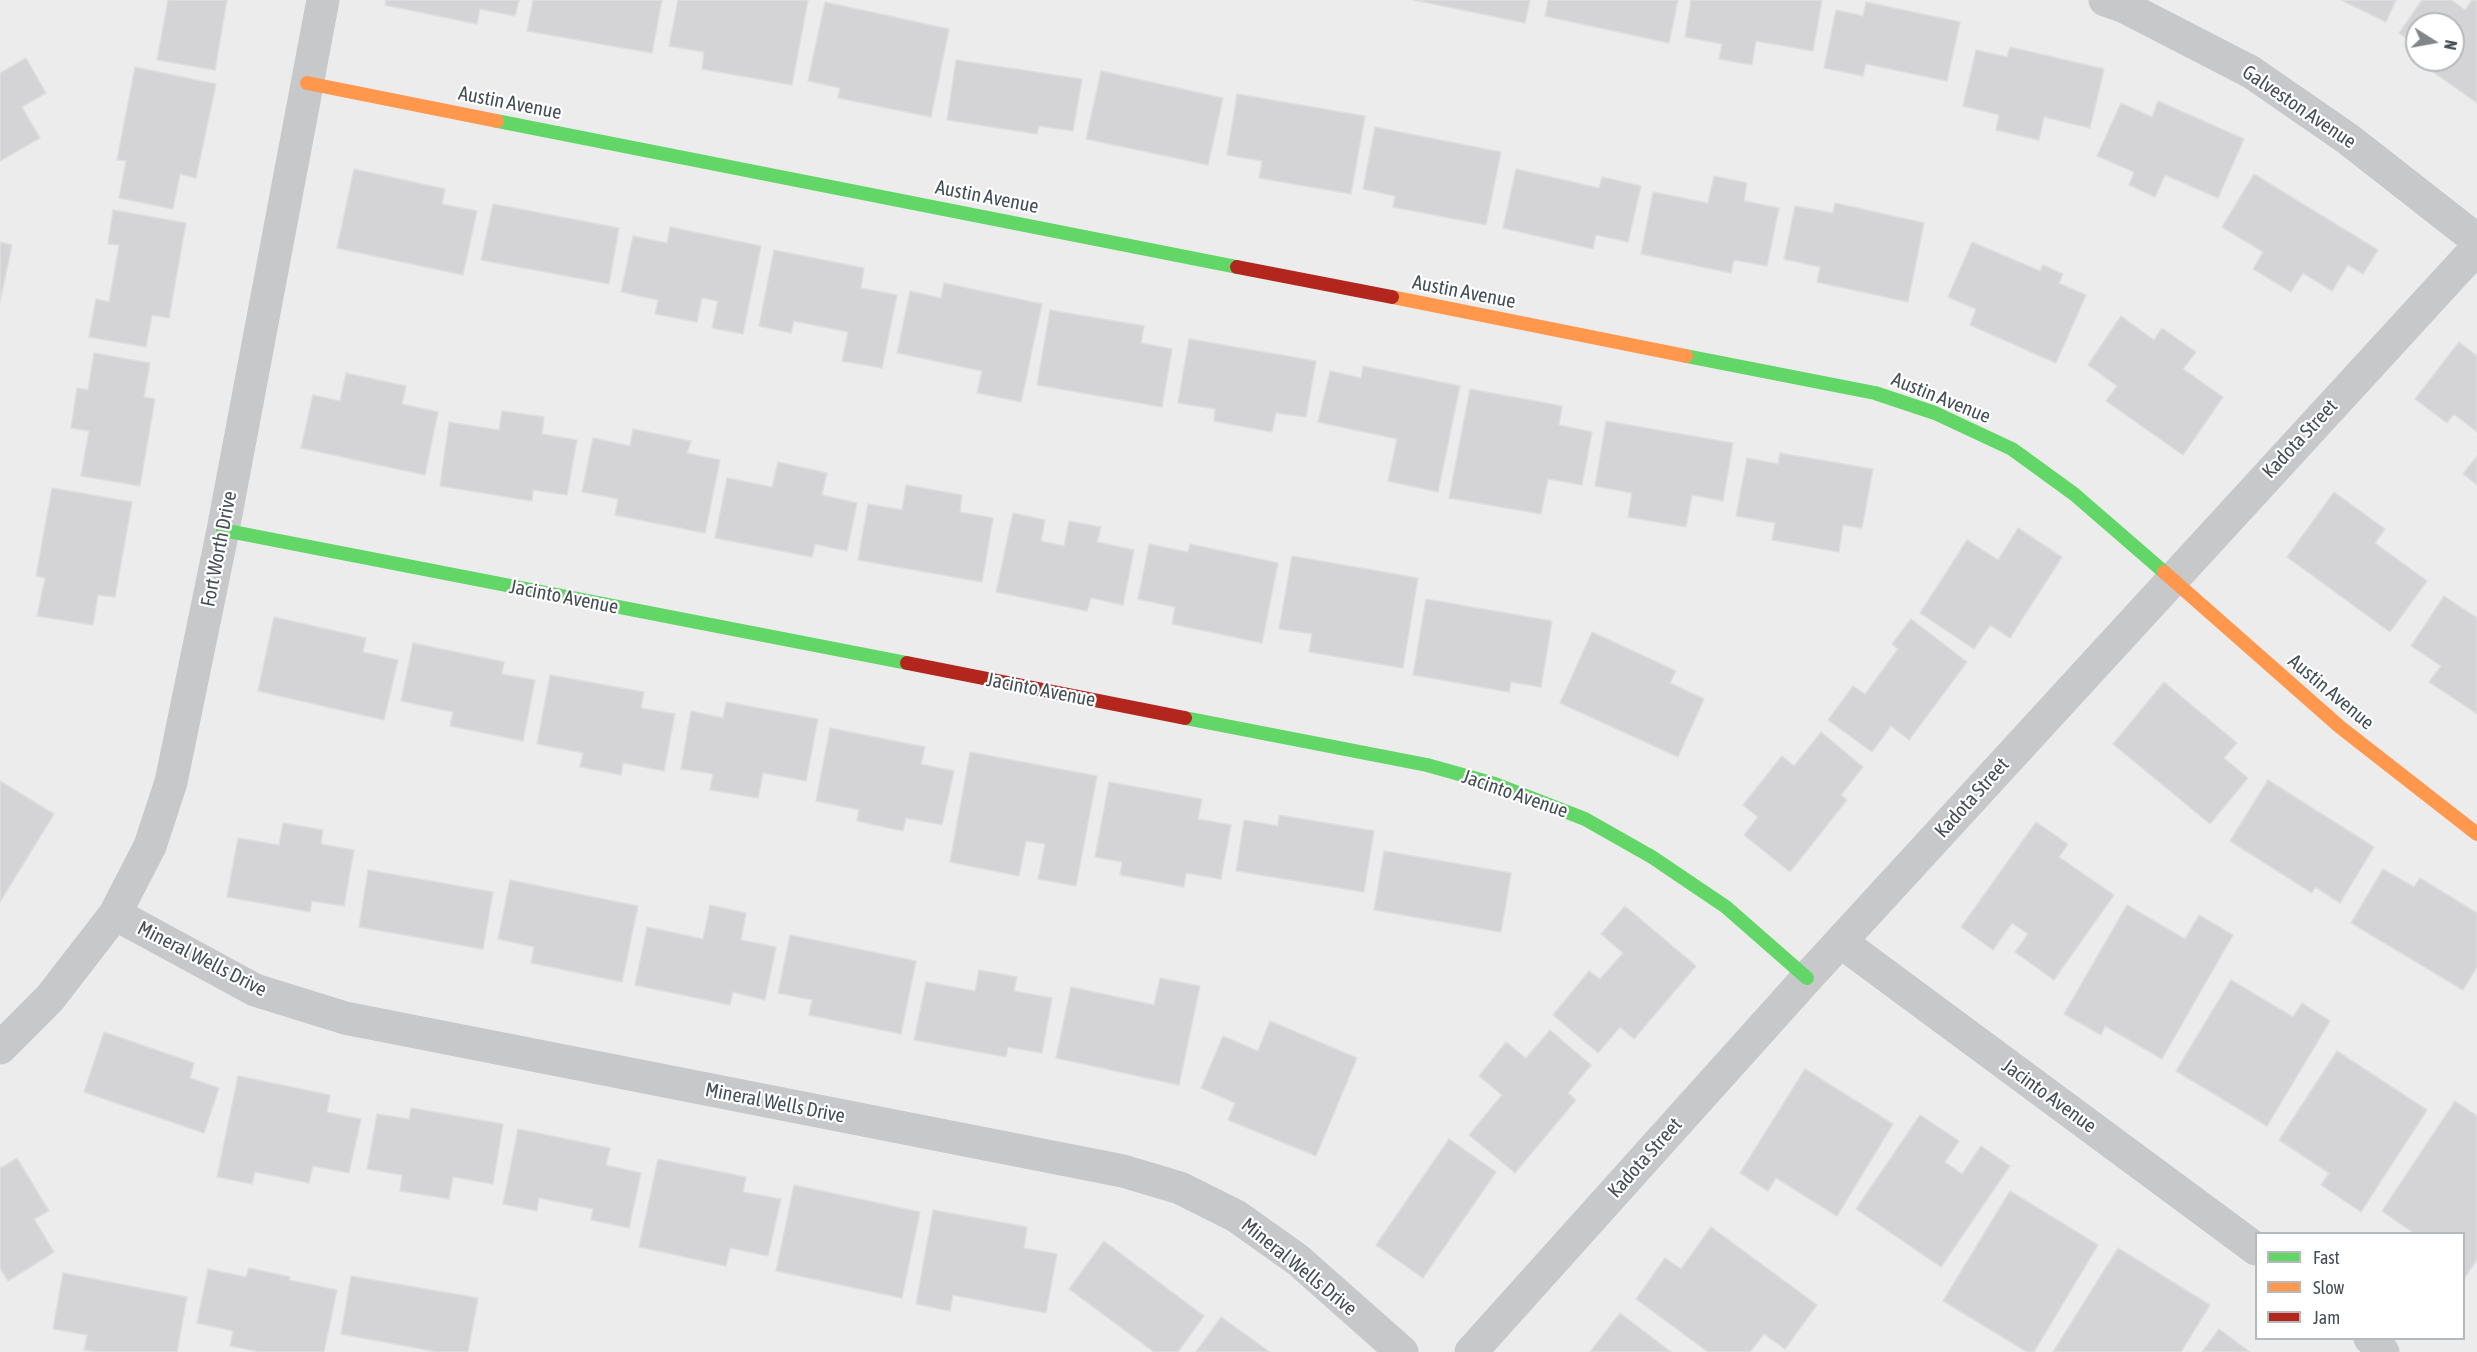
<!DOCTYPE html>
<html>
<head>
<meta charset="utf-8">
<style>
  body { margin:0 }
  #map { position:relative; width:2477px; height:1352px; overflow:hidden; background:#edecec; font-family:"Asap Condensed",sans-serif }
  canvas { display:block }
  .legend { position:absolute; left:2255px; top:1232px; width:210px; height:108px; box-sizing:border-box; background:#fff; border:2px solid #b5b9bb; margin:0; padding:8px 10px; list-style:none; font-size:18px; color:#454f56 }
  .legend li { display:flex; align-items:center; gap:12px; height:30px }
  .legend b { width:30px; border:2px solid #b5b9bb }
  .north { position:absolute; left:2405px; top:12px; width:60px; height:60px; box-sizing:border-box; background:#fff; border:2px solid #b5b9bb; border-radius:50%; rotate:101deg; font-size:16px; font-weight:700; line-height:24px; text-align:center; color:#454f56 }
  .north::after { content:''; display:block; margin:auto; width:21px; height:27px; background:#80868a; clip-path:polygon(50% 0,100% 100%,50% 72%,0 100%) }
</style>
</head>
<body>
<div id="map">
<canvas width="2477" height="1352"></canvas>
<ul class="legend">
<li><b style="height:8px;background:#63d668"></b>Fast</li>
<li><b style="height:8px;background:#ff974d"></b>Slow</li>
<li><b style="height:8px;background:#b3261e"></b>Jam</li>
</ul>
<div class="north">N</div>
</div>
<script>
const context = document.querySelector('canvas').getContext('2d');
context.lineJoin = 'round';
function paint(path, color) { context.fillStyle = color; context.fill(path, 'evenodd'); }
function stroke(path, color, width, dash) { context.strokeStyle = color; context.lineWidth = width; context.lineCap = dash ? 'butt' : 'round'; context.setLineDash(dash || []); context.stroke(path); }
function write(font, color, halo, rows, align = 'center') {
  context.font = font + ' "Asap Condensed",sans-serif'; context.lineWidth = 4.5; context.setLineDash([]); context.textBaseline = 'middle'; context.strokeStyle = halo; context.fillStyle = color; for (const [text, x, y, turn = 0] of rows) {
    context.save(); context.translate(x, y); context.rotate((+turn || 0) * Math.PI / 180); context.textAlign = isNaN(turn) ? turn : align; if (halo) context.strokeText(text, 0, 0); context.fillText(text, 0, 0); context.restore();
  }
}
const building = new Path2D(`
  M168,0H227L215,70L157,60Z
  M386,0H519L515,16L480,9L477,24L385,5Z
  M533,0H662L652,53L527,31Z
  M678,0H808L792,85L702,69L704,52L669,46Z
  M1414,0H1530L1525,23Z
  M1548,0H1678L1669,43L1545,16Z
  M1691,0H1822L1813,51L1756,41L1752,65L1719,59L1722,44L1685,37Z
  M2341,0H2396L2386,22Z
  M2422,0H2451L2465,10L2472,0H2477V103L2419,62L2421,60H2453V24H2417V45L2399,33Z
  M825,2L949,29L931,117L838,98L840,88L808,81Z
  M1866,2L1960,22L1947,81L1866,64L1863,76L1824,68L1836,10L1863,16Z
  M2010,47L2104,69L2090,128L2044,117L2039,140L1996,130L1999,115L1963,106L1976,50L2007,57Z
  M26,58L46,93L22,107L40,138L0,161V73Z
  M956,60L1082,79L1073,131L1039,126L1037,134L947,120Z
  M135,67L216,84L196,178L180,174L173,209L119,198L126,161L117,160Z
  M1101,71L1223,98L1208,165L1086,139Z
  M1237,94L1365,116L1351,194L1259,178L1262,161L1227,155Z
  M2158,101L2244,139L2218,198L2165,175L2155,197L2129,185L2134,172L2097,156L2121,103L2152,117Z
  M1375,127L1501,152L1486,225L1393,207L1395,196L1363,189Z
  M354,169L445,189L442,204L477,211L463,275L337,248Z
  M1516,169L1599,188L1602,177L1641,186L1628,242L1596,235L1593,249L1503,228Z
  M2254,174L2378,250L2363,274L2348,265L2332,291L2303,273L2291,292L2253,269L2263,252L2222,227Z
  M1714,176L1747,183L1744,201L1779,208L1767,266L1734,260L1731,273L1641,254L1653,192L1708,203Z
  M1835,203L1924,223L1908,302L1817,282L1820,267L1784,259L1795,206L1833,213Z
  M493,204L619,228L609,284L481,260Z
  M113,210L186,223L169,318L152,315L146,347L89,337L96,299L109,302L119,245L108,244Z
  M670,227L761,246L743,334L712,328L718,301L702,298L697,322L655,314L658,300L621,292L633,236L667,243Z
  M0,242L12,245L0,302Z
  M1972,242L2040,271L2043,265L2063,274L2059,283L2086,295L2056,363L1970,325L1976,309L1948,297Z
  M774,250L864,268L861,288L897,295L882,368L842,361L848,332L794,321L791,333L759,326Z
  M944,283L1042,304L1021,402L977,393L982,371L897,353L910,291L941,298Z
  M1050,310L1144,326L1141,343L1172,349L1162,407L1037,385Z
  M2121,316L2154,340L2162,328L2196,352L2183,369L2223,397L2183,455L2106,401L2117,386L2088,365Z
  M1189,339L1316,361L1306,417L1276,413L1272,432L1214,421L1215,409L1178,403Z
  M2459,342L2477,356V432L2454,414L2447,423L2415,399Z
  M94,353L150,363L144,397L155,399L140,486L81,476L89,431L71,428L77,388L88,390Z
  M1363,366L1460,386L1438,492L1388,481L1397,439L1318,422L1330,371L1361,378Z
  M346,373L406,386L402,404L438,412L425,475L301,448L313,395L340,401Z
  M1470,389L1562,406L1559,425L1592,432L1582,485L1548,479L1541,514L1449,498Z
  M502,411L544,417L542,434L577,440L567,495L533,490L532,501L440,486L449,422L499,430Z
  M1606,421L1733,443L1723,501L1692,495L1686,527L1628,517L1632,493L1595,486Z
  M633,429L691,441L687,453L720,460L705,533L615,515L618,499L582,492L593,438L630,446Z
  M1780,453L1873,469L1862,528L1843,525L1839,552L1772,540L1775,523L1736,516L1747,458L1778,464Z
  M2477,456V485L2463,474Z
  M778,462L827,473L822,495L857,503L847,551L815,544L812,557L715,538L727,478L772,487Z
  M906,485L962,495L960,512L993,518L982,582L858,560L868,504L902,510Z
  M52,488L132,502L115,597L98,595L93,625L37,616L45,578L36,576Z
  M2334,492L2385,529L2375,543L2427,581L2390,632L2287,557Z
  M1013,513L1045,520L1041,541L1064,546L1069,521L1101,527L1097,542L1134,550L1123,605L1091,598L1087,611L996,592Z
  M2018,528L2062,557L2010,638L1990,625L1974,649L1920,613L1967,540L1998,560Z
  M1149,544L1188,552L1190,544L1278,563L1262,643L1172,624L1175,607L1138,599Z
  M1292,556L1418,578L1403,668L1309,652L1312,634L1279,629Z
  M2444,596L2477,618V714L2429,682L2441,666L2411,646Z
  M1426,599L1552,621L1541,687L1511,682L1509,692L1413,675Z
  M274,617L366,638L363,652L398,660L384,720L258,691Z
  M1911,619L1967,662L1909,740L1891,726L1872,752L1828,720L1853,686L1865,694L1898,649L1892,644Z
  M1592,632L1676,671L1670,683L1704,699L1678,757L1560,703Z
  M413,643L504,662L502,674L535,680L523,741L450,726L453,712L401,701Z
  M550,675L644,692L641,708L675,714L664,771L623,763L621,775L580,767L583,753L537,744Z
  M2164,682L2237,743L2224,758L2248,778L2210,824L2113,744Z
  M726,702L818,719L806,781L763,773L758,798L710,790L713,774L681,769L691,711L723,718Z
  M830,728L925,747L921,764L954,771L942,825L906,818L903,831L857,821L859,810L816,801Z
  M1821,732L1863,767L1841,795L1847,800L1790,872L1744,835L1758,817L1743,805L1782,756L1794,766Z
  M970,752L1097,776L1076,886L1038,879L1045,844L1026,841L1019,876L950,862Z
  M2268,780L2374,847L2340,903L2315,887L2312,893L2230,841Z
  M0,781L54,814L0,902Z
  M1109,782L1202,799L1198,819L1231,825L1221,879L1186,873L1184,887L1120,875L1122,862L1095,857Z
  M1279,815L1374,831L1364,892L1236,871L1244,820L1278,826Z
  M2036,822L2068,844L2059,857L2114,895L2054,980L2015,952L2028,934L2012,923L1993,950L1961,927Z
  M283,823L323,830L321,844L354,850L344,906L312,901L310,912L227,897L238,838L279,845Z
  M1384,851L1511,873L1501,932L1374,910Z
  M2383,869L2414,887L2420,878L2477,913V967L2463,990L2351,923Z
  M368,870L493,892L483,949L359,927Z
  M510,880L638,906L622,982L531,963L534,947L498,939Z
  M710,905L746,913L741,940L776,947L765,1000L733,992L730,1005L635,985L647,927L703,939Z
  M2127,905L2185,939L2199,915L2233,935L2162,1059L2105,1026L2101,1035L2064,1014Z
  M1625,906L1696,966L1634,1039L1620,1027L1598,1053L1553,1015L1589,971L1600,979L1623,953L1601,934Z
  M790,935L916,961L901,1034L809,1015L812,1000L778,993Z
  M979,970L1017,977L1014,991L1052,998L1042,1053L1008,1047L1006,1057L914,1040L926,982L975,991Z
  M1160,978L1200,986L1179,1085L1056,1058L1071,987L1154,1005Z
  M2231,980L2293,1017L2302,1003L2330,1021L2267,1126L2176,1071Z
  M1270,1021L1357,1058L1316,1156L1228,1120L1235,1103L1201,1088L1223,1036L1258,1051Z
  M1550,1030L1591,1065L1568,1093L1576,1100L1515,1173L1469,1135L1502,1095L1479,1076L1506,1042L1526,1058Z
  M104,1032L194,1063L190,1078L219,1088L204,1133L84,1092Z
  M2337,1051L2427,1110L2361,1212L2321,1185L2329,1173L2279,1140Z
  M1805,1069L1893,1124L1837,1216L1776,1178L1768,1191L1740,1173Z
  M238,1076L330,1095L327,1112L361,1119L349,1173L313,1166L309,1183L255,1172L252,1184L217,1177Z
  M2455,1101L2477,1116V1259L2464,1279V1234H2415L2382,1211Z
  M411,1108L503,1124L493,1184L453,1177L449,1199L400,1191L402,1175L367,1169L377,1114L409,1119Z
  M1920,1115L1959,1141L1945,1162L1962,1174L1981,1146L2010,1166L1941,1267L1856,1209Z
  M518,1129L610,1148L606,1165L641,1173L629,1228L591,1220L593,1209L539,1198L537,1211L503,1204Z
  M1449,1139L1496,1172L1423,1278L1376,1245Z
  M17,1158L49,1211L34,1219L54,1252L8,1281L0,1268V1166L1,1168Z
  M658,1159L746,1177L743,1192L781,1199L768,1256L730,1248L726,1266L639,1247Z
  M794,1185L920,1212L902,1298L776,1271Z
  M2010,1191L2098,1245L2034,1352H2027L1943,1301Z
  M933,1210L1027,1227L1024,1248L1057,1254L1046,1313L953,1295L950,1311L916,1304Z
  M1711,1227L1817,1305L1785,1349L1764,1334L1750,1352H1708L1636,1299L1665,1258L1681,1269Z
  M1104,1241L1204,1316L1178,1352H1154L1069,1289Z
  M2118,1248L2210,1305L2181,1352H2053Z
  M249,1268L290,1277L289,1280L337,1290L324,1352H260L230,1346L233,1331L197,1323L208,1269L246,1277Z
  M63,1273L187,1297L177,1352H97L84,1350L87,1335L53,1329Z
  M351,1276L478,1298L468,1352H437L341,1334Z
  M1620,1313L1671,1352H1590Z
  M1221,1317L1270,1352H1196Z
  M2219,1329L2250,1352H2202Z`);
const street = new Path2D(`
  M2105,0L2125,7L2251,72L2348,139L2477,240
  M115,914L255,990L345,1018L1123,1171L1180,1188L1236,1216L1298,1260L1402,1352
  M1841,942L2256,1249
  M0,1048L50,998L115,914L150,846L171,782L223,530L323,0
  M2370,1338L2383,1352
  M1471,1352L1807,978L2477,248`);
const fast = new Path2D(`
  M497,121L1237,267
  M1686,356L1875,393L1935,413L2012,449L2074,494L2164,572
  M223,530L907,663
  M1185,718L1427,765L1495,784L1585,819L1652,857L1726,907L1807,978`);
const slow = new Path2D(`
  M307,83L497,121
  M1392,297L1686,356
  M2164,572L2340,727L2477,834`);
const jam = new Path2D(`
  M1237,267L1392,297
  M907,663L1185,718`);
const streetNames = [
  ["Austin Avenue",510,103,11],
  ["Galveston Avenue",2299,107,34],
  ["Austin Avenue",987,197,11],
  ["Austin Avenue",1464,292,11],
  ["Austin Avenue",1941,398,22],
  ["Kadota Street",2300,439,-47],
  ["Fort Worth Drive",219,549,-79],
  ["Jacinto Avenue",564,597,11],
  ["Jacinto Avenue",1041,690,11],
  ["Austin Avenue",2331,692,40],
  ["Jacinto Avenue",1515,794,19],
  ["Kadota Street",1972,798,-48],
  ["Mineral Wells Drive",202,959,27],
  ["Jacinto Avenue",2049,1096,36],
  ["Mineral Wells Drive",775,1103,11],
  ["Kadota Street",1645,1158,-48],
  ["Mineral Wells Drive",1299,1267,39]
];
paint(building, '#d4d4d6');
stroke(building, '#dededf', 1.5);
stroke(street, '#c6c8ca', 33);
stroke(fast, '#63d668', 14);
stroke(slow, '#ff974d', 14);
stroke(jam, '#b3261e', 14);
write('20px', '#454f56', '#fff', streetNames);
</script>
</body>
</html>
